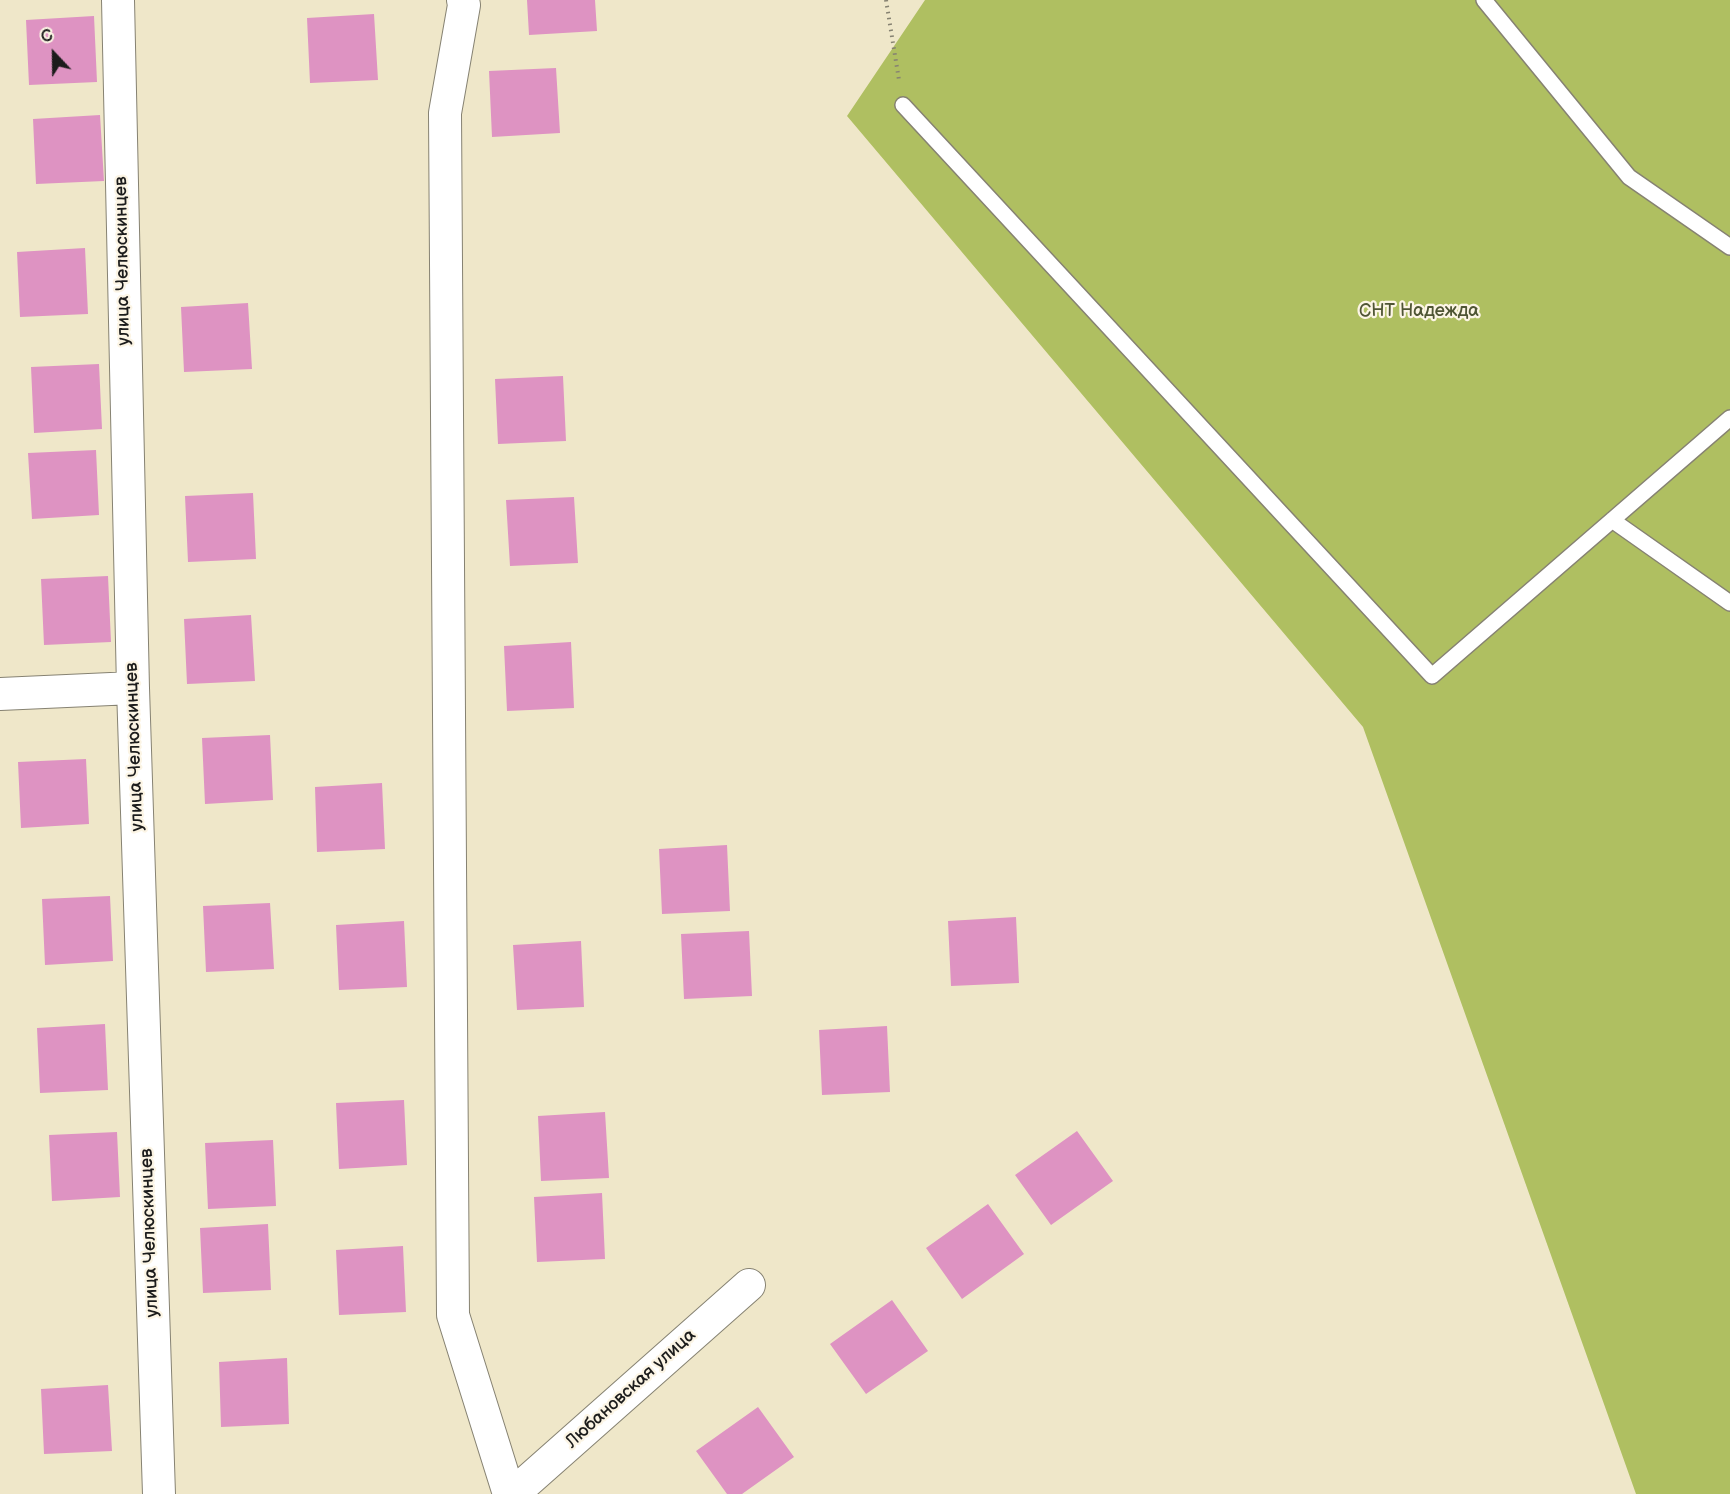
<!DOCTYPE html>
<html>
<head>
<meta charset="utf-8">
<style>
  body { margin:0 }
  #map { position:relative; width:1730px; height:1494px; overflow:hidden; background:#efe7c9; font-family:"Balsamiq Sans",sans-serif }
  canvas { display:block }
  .north { position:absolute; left:24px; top:24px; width:60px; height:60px; -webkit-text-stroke:4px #fcf5e5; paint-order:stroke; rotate:338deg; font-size:16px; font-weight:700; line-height:24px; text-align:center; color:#1c1c1c }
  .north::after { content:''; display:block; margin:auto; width:21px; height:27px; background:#1c1c1c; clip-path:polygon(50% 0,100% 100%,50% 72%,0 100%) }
</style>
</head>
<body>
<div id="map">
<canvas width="1730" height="1494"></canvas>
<div class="north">С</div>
</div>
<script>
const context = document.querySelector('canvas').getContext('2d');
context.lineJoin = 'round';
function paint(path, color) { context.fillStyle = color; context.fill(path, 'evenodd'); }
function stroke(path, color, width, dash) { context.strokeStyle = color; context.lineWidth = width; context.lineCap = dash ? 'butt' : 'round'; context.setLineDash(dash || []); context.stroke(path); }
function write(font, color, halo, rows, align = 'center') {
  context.font = font + ' "Balsamiq Sans",sans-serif'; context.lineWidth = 4.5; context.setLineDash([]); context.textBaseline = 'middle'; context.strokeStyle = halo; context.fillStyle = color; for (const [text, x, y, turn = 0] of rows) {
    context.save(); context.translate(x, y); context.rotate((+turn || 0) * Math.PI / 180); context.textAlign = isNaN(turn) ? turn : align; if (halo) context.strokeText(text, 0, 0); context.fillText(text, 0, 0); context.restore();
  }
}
const green = new Path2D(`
  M925,0H1730V1494H1636L1363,727L847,116Z`);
const building = new Path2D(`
  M527,0H595L597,31L529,35Z
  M374,14L378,80L310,83L307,18Z
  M94,16L97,82L29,85L26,20Z
  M556,68L560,133L492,137L489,71Z
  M100,115L104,181L36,184L33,119Z
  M85,248L88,314L20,317L17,252Z
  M248,303L252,369L184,372L181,307Z
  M99,364L102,429L34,433L31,367Z
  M563,376L566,441L498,444L495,379Z
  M96,450L99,515L32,519L28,453Z
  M253,493L256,559L188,562L185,496Z
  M574,497L578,563L510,566L506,500Z
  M108,576L111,642L44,645L41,579Z
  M251,615L255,681L187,684L184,619Z
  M571,642L574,708L507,711L504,646Z
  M270,735L273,800L205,804L202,738Z
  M86,759L89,824L21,828L18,762Z
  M382,783L385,849L317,852L315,787Z
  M727,845L730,911L662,914L659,849Z
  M110,896L113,961L45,965L42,899Z
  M270,903L274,969L206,972L203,906Z
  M1016,917L1019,983L951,986L948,921Z
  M404,921L407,987L339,990L336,925Z
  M749,931L752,996L684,999L681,934Z
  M581,941L584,1007L517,1010L513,945Z
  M105,1024L108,1090L40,1093L37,1028Z
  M887,1026L890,1092L822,1095L819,1030Z
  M404,1100L407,1165L339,1169L336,1103Z
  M605,1112L609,1178L541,1181L538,1116Z
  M1077,1131L1113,1181L1051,1225L1015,1175Z
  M117,1132L120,1197L52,1201L49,1135Z
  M273,1140L276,1206L208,1209L205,1143Z
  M602,1193L605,1259L537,1262L534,1197Z
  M988,1204L1024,1254L962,1299L926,1248Z
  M268,1224L271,1290L203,1293L200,1228Z
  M403,1246L406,1312L339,1315L336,1250Z
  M892,1300L928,1351L866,1394L830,1344Z
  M287,1358L289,1424L221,1427L219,1362Z
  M108,1385L112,1451L44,1454L41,1389Z
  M758,1407L794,1457L742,1494H727L696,1451Z`);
const path = new Path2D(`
  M886,0L899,80`);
const lane = new Path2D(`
  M1484,0L1629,177L1730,247
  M903,105L1432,676L1730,418
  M1612,520L1730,603`);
const street = new Path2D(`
  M118,0L133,688L159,1494
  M463,0L464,5L445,113L453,1315L509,1494
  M0,694L133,688
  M513,1494L749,1285`);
const streetNames = [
  ["улица Челюскинцев",123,261,-91],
  ["улица Челюскинцев",135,747,-92],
  ["улица Челюскинцев",150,1233,-92],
  ["Любановская улица",631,1389,-42]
];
const parkNames = [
  ["СНТ Надежда",1419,311]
];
paint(green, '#afbf61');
paint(building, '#de93c2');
stroke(lane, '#868272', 18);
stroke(street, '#868272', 34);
stroke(path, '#868272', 4, [1.5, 4.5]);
stroke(lane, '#fff', 15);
stroke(street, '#fff', 32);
write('18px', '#1c1c1c', '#fcf5e5', streetNames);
write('18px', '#4f5534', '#fcf5e5', parkNames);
</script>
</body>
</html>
